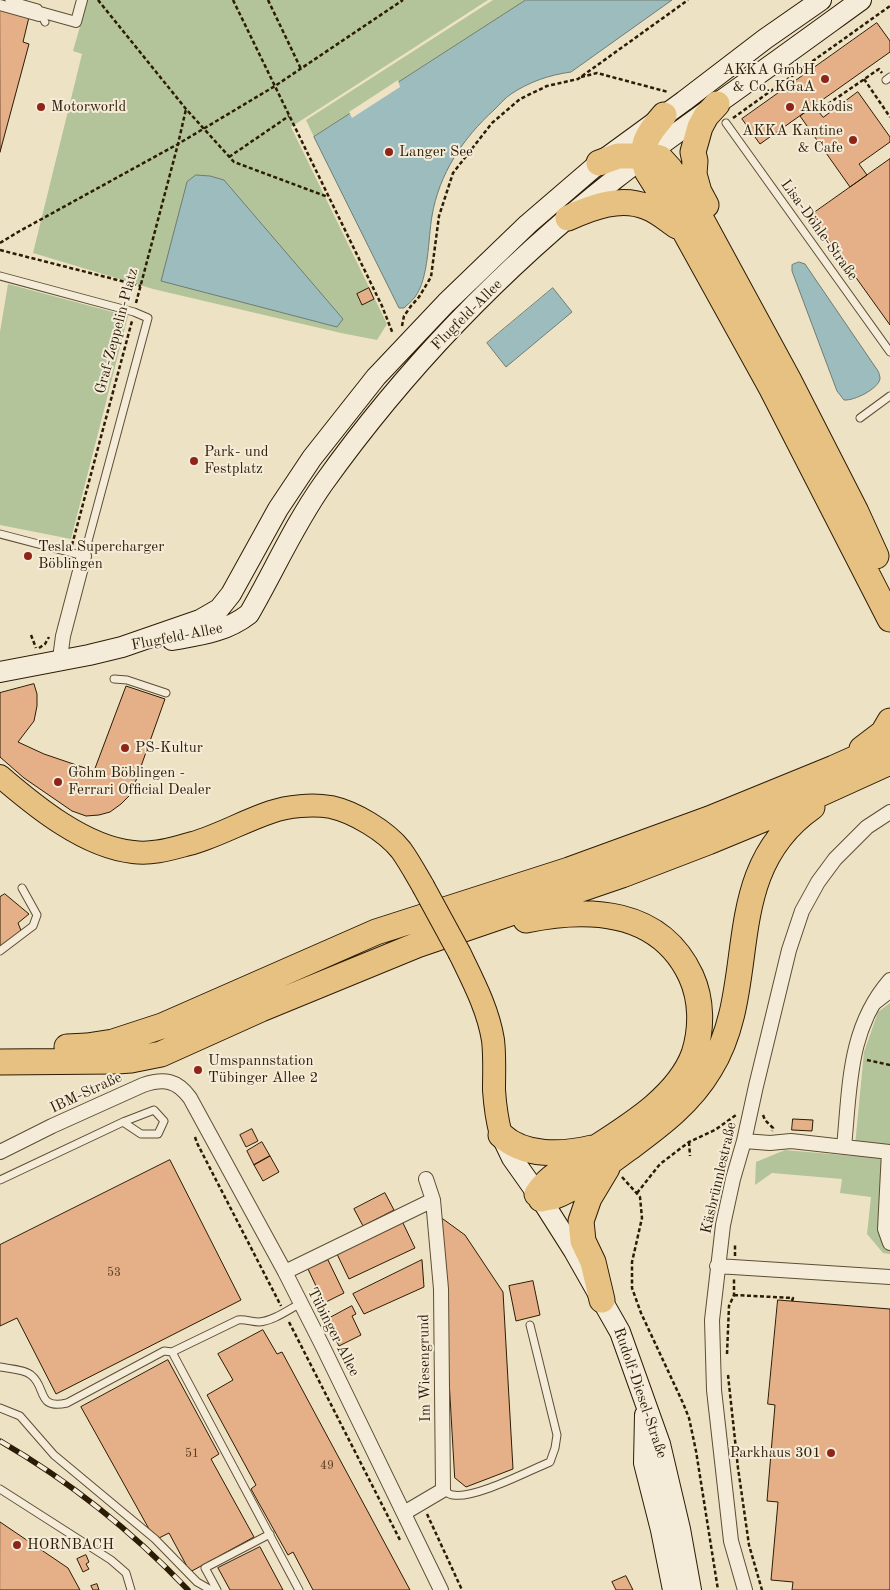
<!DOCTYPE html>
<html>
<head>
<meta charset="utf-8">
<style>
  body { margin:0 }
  canvas { display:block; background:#eee2c5 }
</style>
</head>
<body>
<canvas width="890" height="1590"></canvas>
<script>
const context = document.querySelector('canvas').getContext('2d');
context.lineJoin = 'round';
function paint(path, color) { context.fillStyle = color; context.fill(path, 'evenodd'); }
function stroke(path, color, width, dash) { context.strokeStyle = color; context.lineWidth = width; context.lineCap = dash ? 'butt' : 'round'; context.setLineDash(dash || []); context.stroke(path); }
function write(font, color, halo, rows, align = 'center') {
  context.font = font + ' "Old Standard TT",serif'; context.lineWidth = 4; context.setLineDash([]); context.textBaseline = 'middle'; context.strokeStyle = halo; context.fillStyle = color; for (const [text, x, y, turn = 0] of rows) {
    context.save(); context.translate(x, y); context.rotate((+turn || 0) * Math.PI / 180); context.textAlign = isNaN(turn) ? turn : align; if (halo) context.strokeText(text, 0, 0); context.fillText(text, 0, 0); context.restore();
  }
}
const green = new Path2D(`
  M83,0H488L291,127L387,324L377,340L341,333L153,289L33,253L82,54L73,51L81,23Z
  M493,0H526L314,137L306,120Z
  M8,284L128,316L71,539L0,525V332Z
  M890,1003V1254L883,1253L867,1234L871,1197L840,1193L842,1179L772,1173L755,1185L756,1162L785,1150L854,1156L864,1052L878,1012Z`);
const water = new Path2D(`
  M526,0H672L571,72C549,75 529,82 511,94C505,98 499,105 494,110C463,138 439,174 432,216C428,239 429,278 415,297C412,301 408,304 404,308H399L314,137Z
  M196,175L210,176L224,180L343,319L337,327L161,281L187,182Z
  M799,262L805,264L878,371C879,373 880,376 880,379C878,389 854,401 844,400L837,391L792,271V265Z
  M553,288L572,312L506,367L487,343Z`);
const pier = new Path2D(`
  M398,80L400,87L352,118L349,112Z`);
const building = new Path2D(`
  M0,5L30,13L23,42L29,44L0,152Z
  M877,23L890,41V52L760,144L742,119Z
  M858,92L890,137V142L859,164L867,175L850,187L800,116L814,106L823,117Z
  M890,159V325L811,215Z
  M369,288L374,299L362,305L357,294Z
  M34,684L37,694V706L34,721L18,742L44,754L94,771L126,686L165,699L134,786L129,796L121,804L110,812L99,815L86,816L72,811L24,778L0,757V693Z
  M5,894L29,914L18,923L22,933L0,948V897Z
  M199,1066L202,1071L196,1074L194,1070Z
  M793,1119L813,1120L812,1131L792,1130Z
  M252,1129L258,1141L246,1147L240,1135Z
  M262,1142L270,1156L254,1165L247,1151Z
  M270,1156L279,1172L263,1181L254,1165Z
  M170,1160L241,1300L56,1394L17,1318L0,1326V1245Z
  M385,1193L394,1210L363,1226L354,1209Z
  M440,1218L443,1219L465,1235L503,1292L513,1469L466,1487L455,1478Z
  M402,1221L415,1248L349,1279L336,1252Z
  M328,1260L344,1293L324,1303L308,1269Z
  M422,1260L424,1287L364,1314L353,1294Z
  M533,1281L540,1315L516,1321L509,1286Z
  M778,1300L890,1309V1590H792L793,1582L771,1580L778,1502L767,1501L775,1405L768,1404Z
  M352,1306L356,1314L352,1316L361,1335L339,1346L326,1320Z
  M263,1330L277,1354L282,1352L410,1590H313L293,1552L288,1555L251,1489L256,1485L207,1395L233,1380L218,1354Z
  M168,1360L219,1454L211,1459L254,1537L190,1572L169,1533L159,1538L149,1529L81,1407Z
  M0,1522L68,1568L80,1590H0Z
  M260,1547L283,1590H230L218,1568Z
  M86,1555L89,1562L86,1564L89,1569L83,1572L77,1559Z
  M626,1576L633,1590H616L612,1582Z
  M97,1584L99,1590H93L91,1586Z`);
const path = new Path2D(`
  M98,0L186,109L234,162L328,197
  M233,0L382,306L393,334
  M268,0L301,69
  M581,77L597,73L668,92
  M864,79L890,117
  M828,104L879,69L882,73
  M733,118L890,6
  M229,157L289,116
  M0,243L18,232L178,144L275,86L403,0
  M0,250L141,286
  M136,303L178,144L186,109
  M402,326L404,316L411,306L419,297L431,277L439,216L453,173L492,123L520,99L547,86L578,79L688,0
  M72,545L132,321
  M31,635L36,648
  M39,648L45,644L49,637
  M867,1060L890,1065
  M763,1115L765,1120L773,1128L772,1131
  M195,1137L197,1143L281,1306
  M689,1142L690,1156
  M622,1177L640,1197L642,1218L632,1262V1288L641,1313L683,1403L689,1418L696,1451L718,1590
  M637,1193L660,1164L689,1142L715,1130L736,1115
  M735,1256V1244
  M734,1295L793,1298L792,1301
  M289,1322L401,1542
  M727,1354L729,1306L734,1295V1279
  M728,1375L738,1468L749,1545L762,1590
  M427,1514L462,1590`);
const service = new Path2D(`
  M9,0L38,8L45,22
  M886,80L890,77
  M726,123L890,352
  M0,276L134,312L148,318L84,556L0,534
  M860,418L890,396
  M114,679L127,680L166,693
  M0,951L33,926L37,915L22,888
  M876,1006L890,995
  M0,1180L123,1122L154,1110L164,1121L158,1134H141L123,1122
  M172,1352L238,1320C245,1319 252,1322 259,1322C273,1321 288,1310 301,1303
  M0,1367C9,1369 24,1369 31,1375C47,1387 36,1410 67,1403L164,1351L172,1352L299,1590
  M0,1408L20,1416L54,1455L155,1539L197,1582L211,1590
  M0,1489L111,1560L126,1573L131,1590
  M443,1490C446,1492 450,1495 453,1495C475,1499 528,1471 550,1462L555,1448L557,1435L530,1325
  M217,1590L205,1568L270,1534`);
const pedestrian = new Path2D(`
  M0,5L39,16L40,12L76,22L82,0`);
const minor = new Path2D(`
  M63,661L61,651L63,636L84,556
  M744,1141L770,1143L791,1141L890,1152
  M844,1147C850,1087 848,1028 890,980
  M0,1152L52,1126L143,1085C164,1078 177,1080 190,1098L285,1272L322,1345L441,1590
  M889,1152L885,1229L890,1243
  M426,1179L433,1200
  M717,1266L890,1277
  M285,1272L433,1200L441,1289L443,1490L404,1513
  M745,1590L731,1541L714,1390L712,1320L723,1225L733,1179L744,1141L756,1086L789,950L802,911L818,882L835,859L867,827L890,812`);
const secondary = new Path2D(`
  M172,640C200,635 226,632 249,614C274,571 294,525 323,484C405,369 505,266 615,179C649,152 684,128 718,103C766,69 814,34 861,0
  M0,672L89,655L122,647L200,620L219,609L231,594L278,509L312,458L376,377L446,303L528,224L599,163L684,101L765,39L821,0
  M501,1135L512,1158L541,1199L574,1251L620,1332L660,1444L680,1529L691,1590
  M645,1415L644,1463L661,1530L673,1590`);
const primary = new Path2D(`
  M0,776C36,807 85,847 133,852C154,855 173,848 193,843C220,835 244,821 271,812C288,806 312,804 331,807C354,812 386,831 401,850C409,861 416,874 423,886
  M460,954C473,981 488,1009 493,1040C495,1057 494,1073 494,1090C495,1105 497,1120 501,1135`);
const motorway = new Path2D(`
  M664,115C648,134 638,145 647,171L684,230L772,389L890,619
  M599,163L618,156H651L660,158L670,169L700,217L788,379L856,512L876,556
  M706,205L699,192L694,174L695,161L693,152L700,127L706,116L717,104
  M568,218C592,207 621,196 647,207C658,211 668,220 677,226
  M862,749L883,733L890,721
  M526,920C589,907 660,909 691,976C702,1000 702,1029 694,1054C676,1103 615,1134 574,1162C561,1171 546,1180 537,1194
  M67,1047L87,1046L113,1042L162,1026L376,932L569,870L709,819L834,768L890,743
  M0,1062L117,1061L131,1060L161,1054L261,1009L417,945L622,875L708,842L771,816L890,762
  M501,1135C524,1157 563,1155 592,1148
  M541,1199C545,1198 551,1197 555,1196C577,1188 609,1162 629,1148C660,1125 690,1103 710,1069C762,984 717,874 812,807
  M602,1300L593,1262L583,1241L581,1221L589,1198L607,1168`);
const rail = new Path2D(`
  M0,1441C69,1481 133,1532 188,1590`);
const primaryBridge = new Path2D(`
  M423,886L460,954`);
const markers = [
  [825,79,5,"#8f2418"],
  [41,107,5,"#8f2418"],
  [790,107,5,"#8f2418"],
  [853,140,5,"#8f2418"],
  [389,152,5,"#8f2418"],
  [194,461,5,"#8f2418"],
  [28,556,5,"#8f2418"],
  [125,748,5,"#8f2418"],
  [58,782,5,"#8f2418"],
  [198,1070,5,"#8f2418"],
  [831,1453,5,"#8f2418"],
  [17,1545,5,"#8f2418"]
];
const numberNames = [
  ["53",114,1273],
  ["51",192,1454],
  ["49",327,1466]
];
const poiNames = [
  ["AKKA GmbH",815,70,"right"],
  ["& Co. KGaA",815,87,"right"],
  ["Motorworld",51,107],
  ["Akkodis",800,107],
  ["AKKA Kantine",843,131,"right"],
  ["& Cafe",843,148,"right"],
  ["Langer See",399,152],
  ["Park- und",204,452],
  ["Festplatz",204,469],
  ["Tesla Supercharger",38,547],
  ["Böblingen",38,564],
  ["PS-Kultur",135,748],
  ["Gohm Böblingen -",68,773],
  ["Ferrari Official Dealer",68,790],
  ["Umspannstation",208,1061],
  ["Tübinger Allee 2",208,1078],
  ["Parkhaus 301",821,1453,"right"],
  ["HORNBACH",27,1545]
];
const streetNames = [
  ["Lisa-Döhle-Straße",819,230,54],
  ["Flugfeld-Allee",467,315,-45],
  ["Graf-Zeppelin-Platz",117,331,-75],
  ["Flugfeld-Allee",177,637,-11],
  ["IBM-Straße",86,1093,-25],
  ["Käsbrünnlestraße",719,1178,-77],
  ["Tübinger Allee",333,1332,63],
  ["Im Wiesengrund",425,1368,-91],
  ["Rudolf-Diesel-Straße",640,1393,71]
];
paint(green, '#b3c49a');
paint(water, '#9cbcbd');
stroke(water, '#707c73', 1);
paint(pier, '#eee2c5');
paint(building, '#e5af87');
stroke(building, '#2d1c04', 1);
stroke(service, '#5d4e34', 9);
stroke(pedestrian, '#5d4e34', 12);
stroke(minor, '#5d4e34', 16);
stroke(secondary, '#2d1c04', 22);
stroke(primary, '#2d1c04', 24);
stroke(motorway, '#2d1c04', 27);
stroke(path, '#2d1c04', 2.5, [4, 2.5]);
stroke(service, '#f4ecd9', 7);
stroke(pedestrian, '#f4ecd9', 10);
stroke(minor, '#f4ecd9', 14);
stroke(secondary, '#f4ecd9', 20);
stroke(primary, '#e7c182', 22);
stroke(motorway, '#e7c182', 25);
stroke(rail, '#2d1c04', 5.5);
stroke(rail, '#f4ecd9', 4, [11]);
stroke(primaryBridge, '#2d1c04', 24, []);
stroke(primaryBridge, '#e7c182', 22);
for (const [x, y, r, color] of markers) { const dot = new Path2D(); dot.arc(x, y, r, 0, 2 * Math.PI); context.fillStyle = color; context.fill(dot); stroke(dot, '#f4ecd9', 2); }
write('12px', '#5b4125', null, numberNames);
write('15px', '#2d1c04', '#f4ecd9', poiNames, 'left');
write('15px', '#2d1c04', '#f4ecd9', streetNames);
</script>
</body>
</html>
